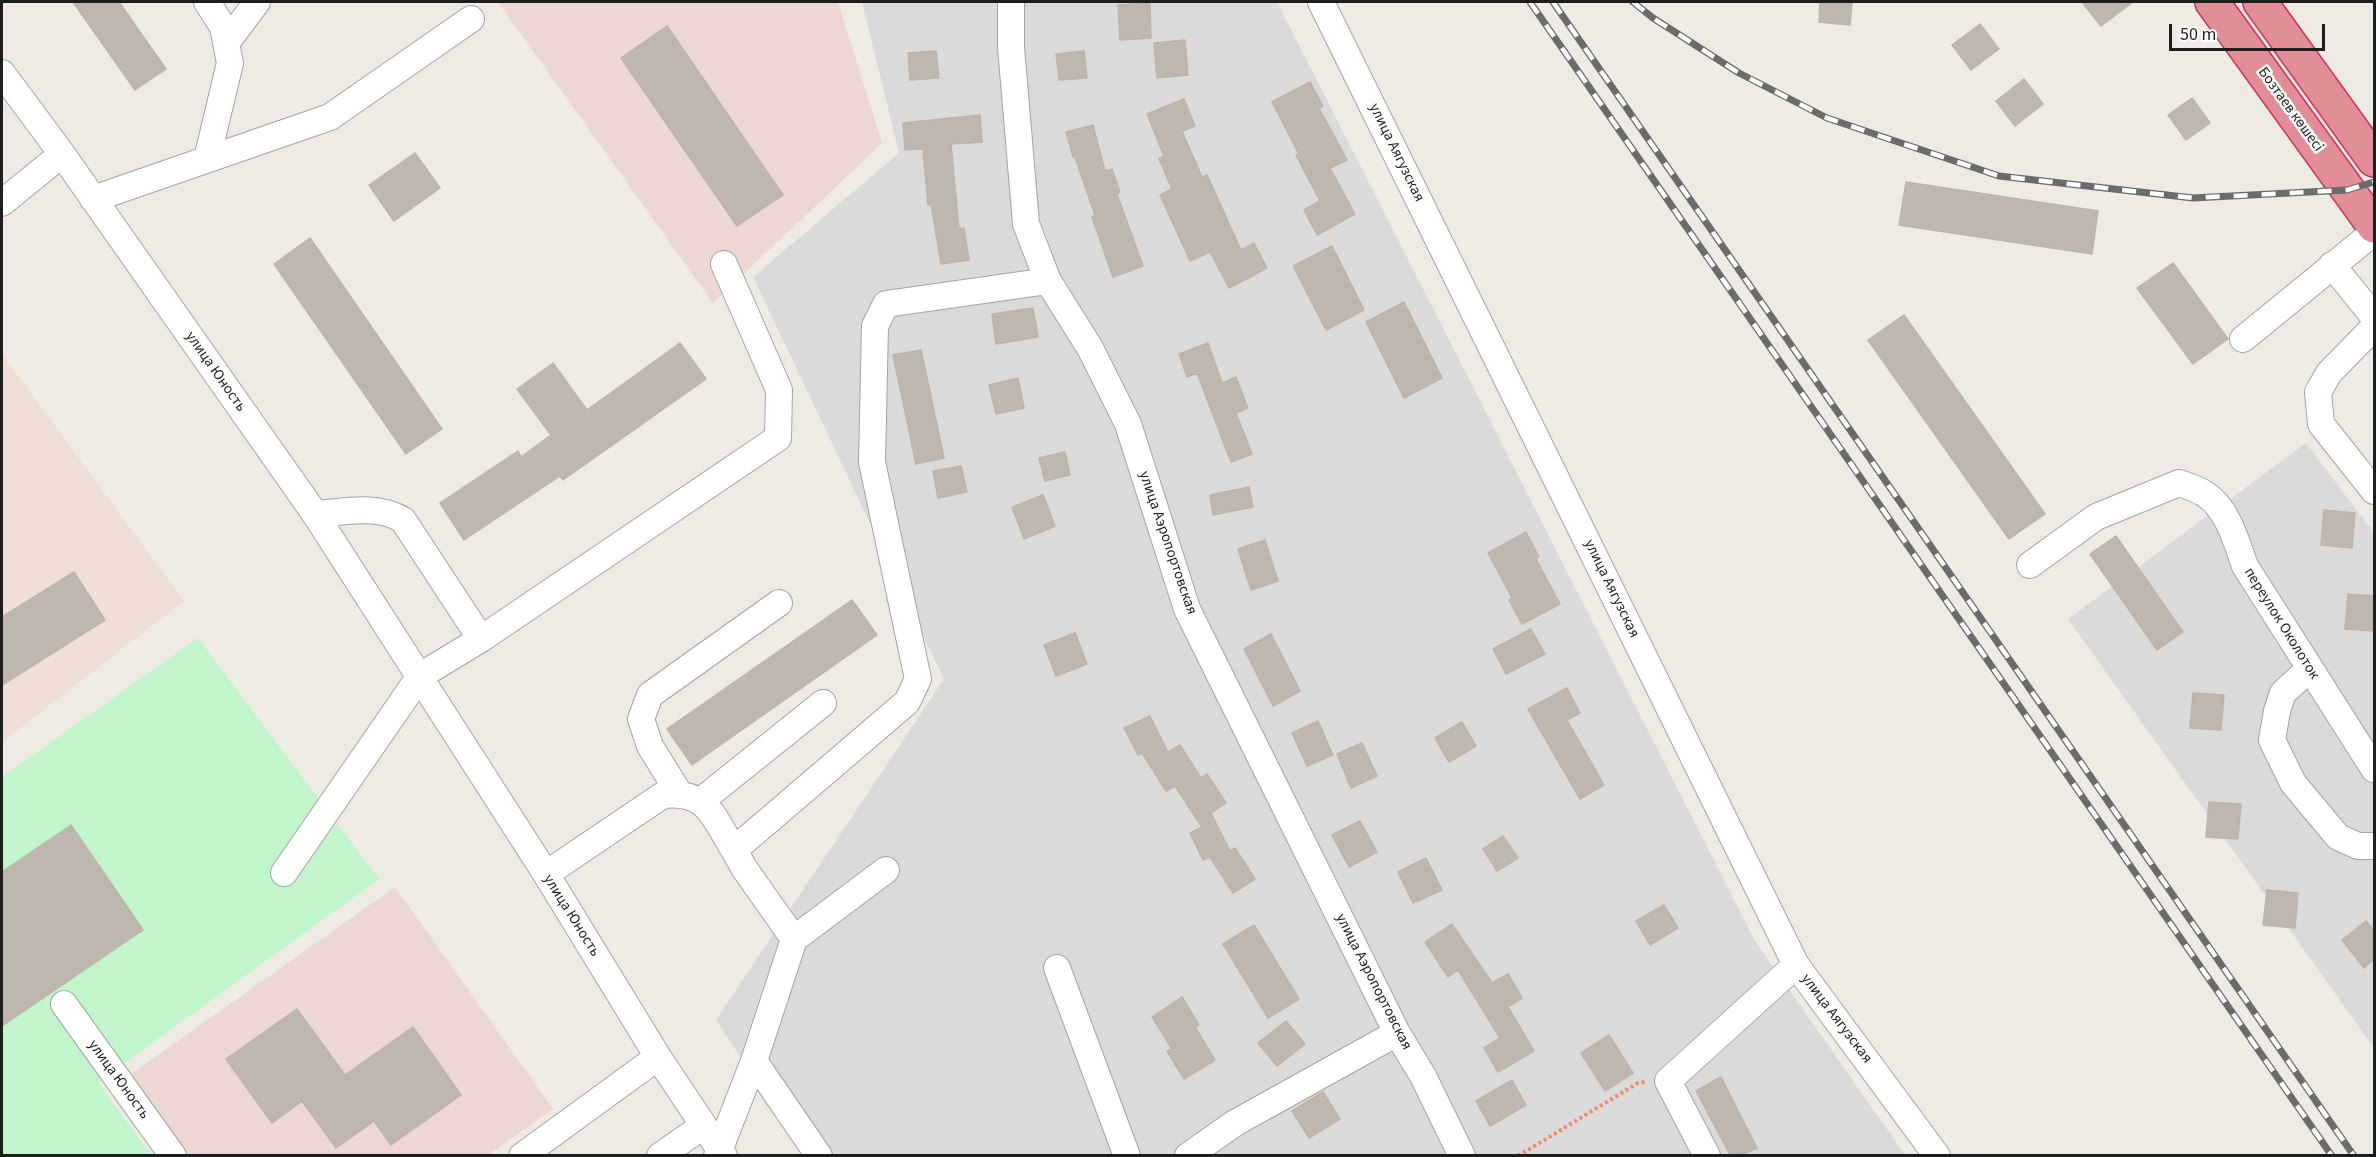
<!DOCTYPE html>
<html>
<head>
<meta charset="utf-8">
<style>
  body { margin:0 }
  #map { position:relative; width:2376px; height:1157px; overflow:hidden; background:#edebe3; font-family:"Source Sans 3",sans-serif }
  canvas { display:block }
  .frame { position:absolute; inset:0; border:3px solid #1d1d1d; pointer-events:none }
  .scale { position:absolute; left:2169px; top:24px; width:156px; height:27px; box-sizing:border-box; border:3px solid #1d1d1d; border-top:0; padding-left:8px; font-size:18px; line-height:21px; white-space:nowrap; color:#1d1d1d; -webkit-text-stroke:4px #fff; paint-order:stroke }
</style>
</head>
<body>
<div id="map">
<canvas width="2376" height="1157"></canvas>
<div class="frame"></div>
<div class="scale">50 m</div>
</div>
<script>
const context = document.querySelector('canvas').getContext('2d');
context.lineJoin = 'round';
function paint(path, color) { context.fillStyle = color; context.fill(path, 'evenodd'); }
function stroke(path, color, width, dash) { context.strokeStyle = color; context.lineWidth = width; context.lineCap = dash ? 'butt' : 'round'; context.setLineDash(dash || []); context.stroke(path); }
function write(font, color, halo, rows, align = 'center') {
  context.font = font + ' "Source Sans 3",sans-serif'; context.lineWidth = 5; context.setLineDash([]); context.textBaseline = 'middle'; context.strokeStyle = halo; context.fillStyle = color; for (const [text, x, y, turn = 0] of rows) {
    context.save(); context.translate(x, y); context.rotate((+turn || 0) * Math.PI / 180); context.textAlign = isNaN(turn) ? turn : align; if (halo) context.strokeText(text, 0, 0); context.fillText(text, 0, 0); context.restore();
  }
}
const residential = new Path2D(`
  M862,2H1277L1755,941L1905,1155H805L716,1020L944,679L753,277L899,153Z
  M2306,443L2374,533V1048L2068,619Z`);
const commercial = new Path2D(`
  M498,2H838L882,143L713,303Z
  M395,887L553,1109L488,1155H183L127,1077Z`);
const military = new Path2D(`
  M2,354L184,601L2,742Z`);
const park = new Path2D(`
  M198,638L379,879L98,1082L151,1155H2V777Z`);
const building = new Path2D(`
  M73,2H119L166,69L135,90Z
  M1820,2H1852L1850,25L1819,22Z
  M2082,2H2133L2101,26Z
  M1150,3L1151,38L1120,40L1118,5Z
  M1980,24L1999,49L1971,70L1952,45Z
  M667,26L783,195L737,226L621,58Z
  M1185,40L1188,75L1157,78L1154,43Z
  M936,51L939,78L910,80L908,53Z
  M1084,51L1087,78L1059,80L1056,54Z
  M2024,79L2043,104L2015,126L1996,101Z
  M1310,82L1323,106L1319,108L1347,160L1330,168L1355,214L1317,235L1304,210L1320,201L1296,155L1299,154L1272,102Z
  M2192,98L2210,123L2186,140L2168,115Z
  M1184,99L1195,126L1182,131L1202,177L1207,175L1241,250L1254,243L1267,268L1229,288L1210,252L1190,261L1160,195L1172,189L1159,159L1164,156L1147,114Z
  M980,115L982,142L951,144L959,229L964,228L969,260L941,264L931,204L928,205L923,149L905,150L903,123Z
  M1093,125L1105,171L1112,169L1120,192L1117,194L1143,266L1113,277L1092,217L1095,215L1075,157H1073L1066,132Z
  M415,153L440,188L394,221L369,185Z
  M1906,182L2098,211L2092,254L1899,225Z
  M310,238L442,429L406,454L274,264Z
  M1332,246L1364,310L1326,330L1293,266Z
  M2173,263L2228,339L2193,364L2137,288Z
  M1404,302L1442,378L1404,398L1366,322Z
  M1033,308L1038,337L996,344L992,314Z
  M1904,315L2045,514L2009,539L1868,340Z
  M680,343L706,379L563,480L560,476L464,540L440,503L518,451L521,457L551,435L517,389L553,363L587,410Z
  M1208,343L1222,383L1236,377L1248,408L1236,413L1252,454L1231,462L1197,373L1187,377L1179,354Z
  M921,350L944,458L916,464L893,355Z
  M1018,378L1024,408L996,414L989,385Z
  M1065,452L1070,475L1045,481L1039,458Z
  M961,466L967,492L938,498L933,471Z
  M1249,487L1253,507L1213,515L1210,495Z
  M1043,495L1055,526L1024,539L1012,507Z
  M2324,510L2355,513L2352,548L2321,545Z
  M1526,532L1539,557L1536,559L1560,604L1522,624L1509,600L1512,598L1488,553Z
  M2116,536L2183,632L2157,650L2090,554Z
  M1265,540L1278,581L1251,590L1238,549Z
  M74,572L105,620L2,685V617Z
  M2348,594L2374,596V631L2345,629Z
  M852,600L877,635L692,765L667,729Z
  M1531,629L1545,654L1506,674L1493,649Z
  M1075,633L1087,664L1056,676L1044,645Z
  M1271,634L1300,691L1273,706L1244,649Z
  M1567,688L1580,713L1567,720L1604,785L1580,799L1528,709Z
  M2193,693L2224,695L2221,730L2190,728Z
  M1150,716L1168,752L1180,745L1201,778L1207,774L1226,803L1211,813L1230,851L1235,848L1255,879L1233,893L1210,857L1203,860L1190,833L1202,827L1175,786L1166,791L1142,753L1138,755L1124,728Z
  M1318,721L1333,755L1307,766L1292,733Z
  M1462,722L1476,746L1449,762L1435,738Z
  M1362,743L1377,776L1351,788L1337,754Z
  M2209,802L2241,804L2238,839L2206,837Z
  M1360,821L1377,852L1349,867L1332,835Z
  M71,825L143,930L2,1026V872Z
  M1503,836L1518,858L1497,871L1483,849Z
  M1426,858L1442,890L1413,903L1398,872Z
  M2267,890L2298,893L2295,928L2263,925Z
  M1664,905L1678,928L1650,945L1636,921Z
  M2366,921L2374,931V959L2364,968L2342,940Z
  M1452,924L1492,983L1508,974L1522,998L1508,1007L1534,1051L1498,1072L1484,1048L1500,1038L1458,970L1448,977L1425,942Z
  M1254,925L1299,999L1268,1018L1223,944Z
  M1182,997L1199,1025L1195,1027L1215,1060L1184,1079L1167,1051L1172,1049L1152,1017Z
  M297,1009L345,1075L413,1027L461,1095L391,1145L374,1121L336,1148L302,1101L272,1123L226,1059Z
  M1286,1021L1305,1044L1277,1066L1258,1043Z
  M1609,1035L1633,1073L1605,1091L1581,1053Z
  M1721,1077L1757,1148L1742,1155H1730L1696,1091Z
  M1512,1080L1526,1105L1490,1126L1476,1101Z
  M1323,1092L1340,1119L1309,1138L1292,1111Z`);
const path = new Path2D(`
  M1518,1156L1638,1083L1646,1082`);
const minor = new Path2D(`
  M1011,2V47L1026,224L1048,281L1090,348L1128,424L1187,609L1397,1033L1423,1076L1462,1156
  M1321,2L1796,965L1937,1156
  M227,42L257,2
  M2,73L62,154L315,514L546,874L658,1057L724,1156
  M207,159L230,63L223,27L207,2
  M93,199L330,117L471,19
  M2,203L62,154
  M2332,265L2374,317
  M2374,327L2329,373L2318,392L2321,424L2374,491
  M2243,339L2374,232
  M315,514C344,512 377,504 403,520L481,639
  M2030,565L2096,517L2179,483C2187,486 2198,489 2205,494C2228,509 2236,541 2245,566L2374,769
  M2309,669L2283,693L2277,711L2272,740L2293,783L2338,837L2358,846H2374
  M679,793L650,746L641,719L650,695L779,603
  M702,800L823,703
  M284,873L420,676L481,639L778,438L779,390L724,264
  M546,874L663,795C708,790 713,817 734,850
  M794,939L886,870
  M1057,968L1127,1156
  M64,1004L173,1156
  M754,1061L819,1156
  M522,1156L658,1057
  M660,1156L703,1126
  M717,1156L754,1061L794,939L744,868L734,850L907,702L918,679L872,462L875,326L886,304L1048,281
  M1188,1156L1235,1123L1397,1033
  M1707,1156L1668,1081L1796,965`);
const highway = new Path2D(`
  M2212,2L2374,226
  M2260,2L2374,160`);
const rail = new Path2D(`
  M1530,2L2332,1156
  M1553,2L2354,1156
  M1633,2L1653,18L1739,73L1827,118L1999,176L2193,198L2347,190L2374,182`);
const streetNames = [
  ["Бозтаев көшесі",2290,110,54],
  ["улица Аягузская",1396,153,64],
  ["улица Юность",215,372,55],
  ["улица Аэропортовская",1167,543,71],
  ["улица Аягузская",1611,589,64],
  ["переулок Околоток",2281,624,58],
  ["улица Юность",571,916,58],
  ["улица Аэропортовская",1373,982,63],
  ["улица Аягузская",1836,1019,53],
  ["улица Юность",118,1080,54]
];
paint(residential, '#dbdada');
paint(commercial, '#eed6d2');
paint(military, '#efdfd6');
paint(park, '#c1f6ca');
paint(building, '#beb7b0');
stroke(building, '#beb3a6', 1.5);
stroke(minor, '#a4a4a4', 28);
stroke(highway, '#cf2c56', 36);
stroke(path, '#f3886f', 4, [3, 3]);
stroke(minor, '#fff', 26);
stroke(highway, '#e28e96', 33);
stroke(rail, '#6b6b6b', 7);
stroke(rail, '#fff', 4.5, [14]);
write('15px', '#1d1d1d', '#fff', streetNames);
</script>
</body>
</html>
